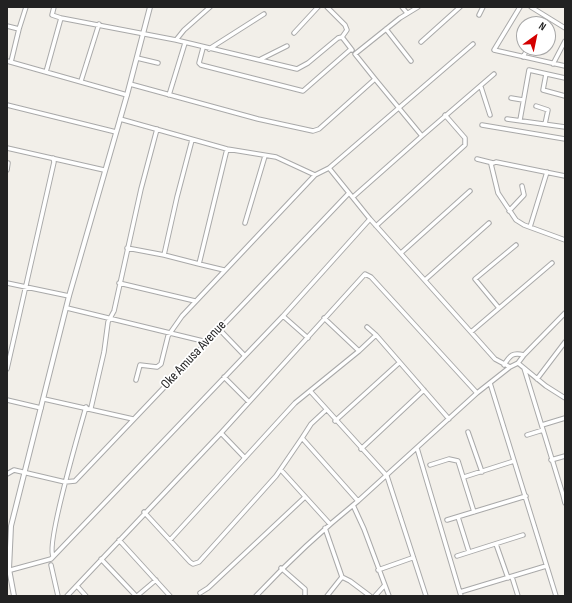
<!DOCTYPE html>
<html>
<head>
<meta charset="utf-8">
<style>
  body { margin:0 }
  #map { position:relative; width:572px; height:603px; overflow:hidden; background:#f2efe9; font-family:"Sofia Sans Condensed",sans-serif }
  canvas { display:block }
  .frame { position:absolute; inset:0; border:8px solid #222; pointer-events:none }
  .north { position:absolute; left:516px; top:16px; width:40px; height:40px; box-sizing:border-box; background:#fff; border:1px solid #a7a7a7; border-radius:50%; rotate:33deg; font-size:11px; font-weight:700; line-height:16px; text-align:center; color:#222 }
  .north::after { content:''; display:block; margin:auto; width:14px; height:18px; background:#d40000; clip-path:polygon(50% 0,100% 100%,50% 72%,0 100%) }
</style>
</head>
<body>
<div id="map">
<canvas width="572" height="603"></canvas>
<div class="frame"></div>
<div class="north">N</div>
</div>
<script>
const context = document.querySelector('canvas').getContext('2d');
context.lineJoin = 'round';
function stroke(path, color, width, dash) { context.strokeStyle = color; context.lineWidth = width; context.lineCap = dash ? 'butt' : 'round'; context.setLineDash(dash || []); context.stroke(path); }
function write(font, color, halo, rows, align = 'center') {
  context.font = font + ' "Sofia Sans Condensed",sans-serif'; context.lineWidth = 3.5; context.setLineDash([]); context.textBaseline = 'middle'; context.strokeStyle = halo; context.fillStyle = color; for (const [text, x, y, turn = 0] of rows) {
    context.save(); context.translate(x, y); context.rotate((+turn || 0) * Math.PI / 180); context.textAlign = isNaN(turn) ? turn : align; if (halo) context.strokeText(text, 0, 0); context.fillText(text, 0, 0); context.restore();
  }
}
const minor = new Path2D(`
  M54,7L52,15L61,18L176,40L297,69L308,63L338,38L342,37
  M327,7L345,25L347,30L342,37L352,50
  M402,7L407,13
  M520,7L494,50L565,66
  M531,7L565,28
  M479,15L483,7
  M540,24L542,20
  M7,26L19,29L11,62
  M19,29L26,7
  M386,29L411,61
  M294,33L318,7
  M176,40L184,30L210,7
  M421,42L460,7
  M203,48L199,63L201,65L303,91L351,49
  M209,49L264,14
  M523,57L528,48
  M137,58L158,63
  M261,59L287,46
  M7,61L127,95
  M553,64L565,41
  M46,72L61,18
  M546,74L543,90L565,96
  M375,79L355,54L400,18L418,7
  M81,81L99,24
  M130,84L258,119L313,131L319,129L375,79L422,136L353,197
  M481,87L490,115
  M169,95L185,43
  M511,98L523,100
  M7,105L116,132
  M536,106L548,110L545,124
  M507,119L565,127
  M520,120L529,70L565,78
  M482,125L565,139
  M422,136L494,74
  M7,148L104,170
  M477,159L493,163
  M329,168L473,44
  M7,170L8,163
  M565,176L496,162L491,164L498,193L516,220L524,225L565,240
  M509,211L524,195L522,186
  M370,219L495,359L510,367
  M245,223L265,156
  M376,226L465,145V138L445,115
  M530,227L547,172
  M127,248L164,255L177,197L192,140
  M401,253L470,191
  M164,255L199,264
  M224,270L199,264L227,149
  M425,280L489,223
  M7,283L69,296
  M119,283L195,301
  M67,308L207,342
  M499,308L475,279L516,245
  M283,316L308,338
  M324,318L359,351L376,335L449,419
  M367,327L376,335
  M219,329L244,355
  M471,332L552,263
  M518,363L546,386L565,398
  M504,365C510,355 513,352 524,355
  M524,368L563,495L565,494
  M7,369L54,162L53,158
  M224,377L249,402
  M537,379L565,342
  M136,380L140,365L157,367L161,364L168,336L182,316L315,175
  M490,383L556,596
  M311,392L387,476L426,596
  M44,399L133,419
  M7,400L41,408
  M91,408L104,352L108,322L114,311L141,189L157,129
  M335,421L399,363
  M542,425L565,418
  M468,432L482,472
  M221,433L245,458
  M527,435L543,430
  M302,438L311,424L326,410
  M417,448L461,596
  M361,449L424,390
  M551,460L565,456
  M430,465L449,459L458,461L474,512
  M281,470L330,524
  M7,474L14,470L65,482L75,481L349,193
  M464,477L514,461
  M563,495L565,503
  M353,505L364,529L389,596
  M144,512L190,562L193,564L199,562L276,476L302,438L358,501L477,393L510,367L518,363L524,355L565,313
  M458,517L469,552
  M447,520L526,496
  M325,528L342,577L327,596
  M119,540L170,596
  M170,540L295,403L359,351
  M496,544L508,578
  M53,556C46,544 80,428 86,407
  M457,556L523,535
  M101,559L136,596
  M51,565L58,596
  M281,568L305,589V596
  M378,570L412,558
  M7,571L51,559L283,316L370,219L329,168L315,175L276,157L227,149L120,119
  M342,577L350,581L370,596
  M512,577L518,596
  M77,586L86,596
  M460,592L546,566
  M200,593L208,588L305,497
  M67,596L221,433L365,274L371,277L477,393
  M137,596L156,580
  M256,596C288,562 322,530 358,501
  M375,596L384,586`);
const tertiary = new Path2D(`
  M14,596L9,569L11,526L69,296L127,95L150,7`);
const streetNames = [
  ["Oke Amusa Avenue",194,355,-47]
];
stroke(minor, '#a9a9a9', 5.5);
stroke(tertiary, '#a9a9a9', 6);
stroke(minor, '#fff', 3.5);
stroke(tertiary, '#fff', 4);
write('14px', '#222', '#fff', streetNames);
</script>
</body>
</html>
